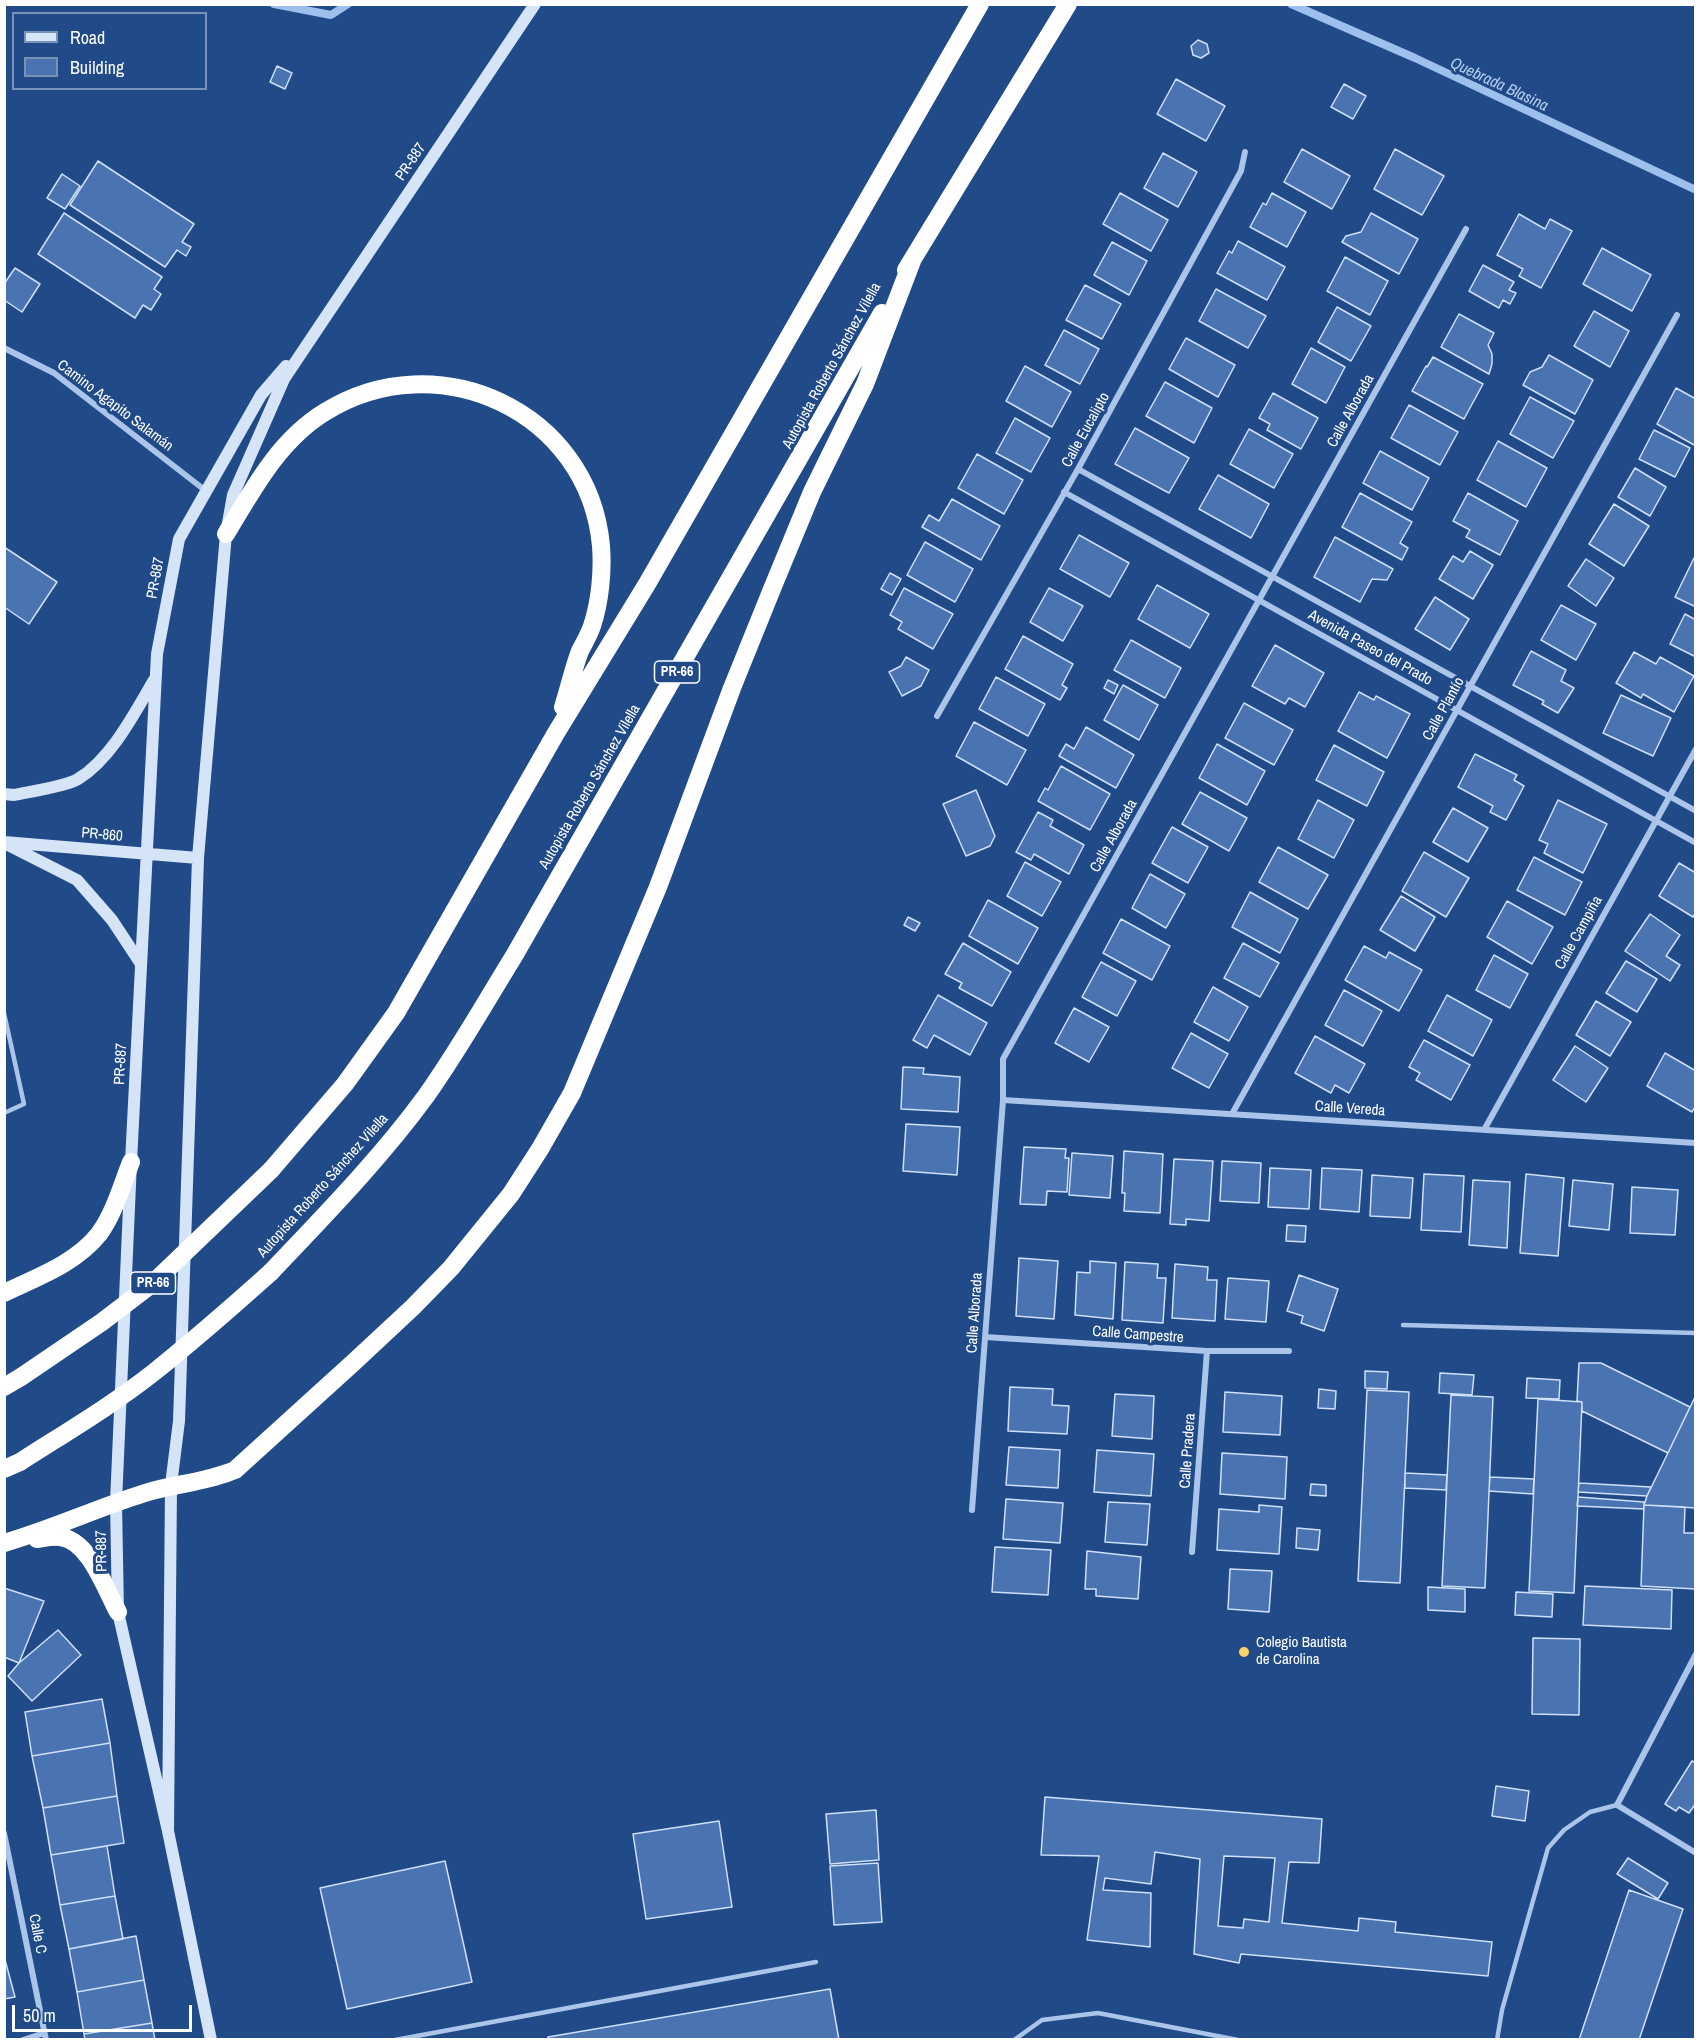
<!DOCTYPE html>
<html>
<head>
<meta charset="utf-8">
<style>
  body { margin:0 }
  #map { position:relative; width:1700px; height:2044px; overflow:hidden; background:#204a88; font-family:"Archivo Narrow",sans-serif }
  canvas { display:block }
  .frame { position:absolute; inset:0; border:6px solid #fff; pointer-events:none }
  .legend { position:absolute; left:12px; top:12px; width:195px; height:78px; box-sizing:border-box; background:#204a88; border:2px solid #7992b8; margin:0; padding:8px 10px; list-style:none; font-size:18px; color:#fff }
  .legend li { display:flex; align-items:center; gap:12px; height:30px }
  .legend b { width:30px; border:2px solid #7992b8 }
  .scale { position:absolute; left:12px; top:2005px; width:180px; height:27px; box-sizing:border-box; border:3px solid #fff; border-top:0; padding-left:8px; font-size:18px; line-height:21px; white-space:nowrap; color:#fff; -webkit-text-stroke:4px #204a88; paint-order:stroke }
</style>
</head>
<body>
<div id="map">
<canvas width="1700" height="2044"></canvas>
<div class="frame"></div>
<ul class="legend">
<li><b style="height:8px;background:#d6e4f8"></b>Road</li>
<li><b style="height:16px;background:#4973b1"></b>Building</li>
</ul>
<div class="scale">50 m</div>
</div>
<script>
const context = document.querySelector('canvas').getContext('2d');
context.lineJoin = 'round';
function stroke(path, color, width, dash) { context.strokeStyle = color; context.lineWidth = width; context.lineCap = dash ? 'butt' : 'round'; context.setLineDash(dash || []); context.stroke(path); }
function paint(path, color) { context.fillStyle = color; context.fill(path, 'evenodd'); }
function write(font, color, halo, rows, align = 'center') {
  context.font = font + ' "Archivo Narrow",sans-serif'; context.lineWidth = 6; context.setLineDash([]); context.textBaseline = 'middle'; context.strokeStyle = halo; context.fillStyle = color; for (const [text, x, y, turn = 0] of rows) {
    context.save(); context.translate(x, y); context.rotate((+turn || 0) * Math.PI / 180); context.textAlign = isNaN(turn) ? turn : align; if (halo) context.strokeText(text, 0, 0); context.fillText(text, 0, 0); context.restore();
  }
}
const stream = new Path2D(`
  M274,4L331,15L348,4
  M1291,4L1415,58L1696,190`);
const building = new Path2D(`
  M1198,40L1207,44L1209,53L1201,58L1193,55L1191,46Z
  M277,66L292,73L285,89L270,82Z
  M1176,79L1225,106L1206,141L1157,114Z
  M1344,84L1366,96L1353,119L1331,107Z
  M1302,149L1350,176L1332,209L1284,182Z
  M1395,149L1444,176L1422,215L1374,189Z
  M1163,153L1197,172L1178,207L1144,188Z
  M98,161L194,224L182,242L191,247L186,256L177,250L165,267L70,205Z
  M62,174L80,186L65,209L47,198Z
  M1120,193L1168,220L1151,251L1103,224Z
  M1272,193L1306,212L1287,247L1250,227L1263,203L1266,205Z
  M64,213L162,277L154,289L161,294L151,310L143,305L135,318L38,254Z
  M1371,213L1418,239L1399,274L1342,242L1346,236L1361,232Z
  M1519,214L1545,229L1550,219L1572,231L1541,288L1519,276L1523,269L1497,255Z
  M1238,241L1285,267L1267,300L1217,273L1229,251L1232,253Z
  M1112,242L1147,261L1129,295L1094,275Z
  M1602,248L1651,275L1632,311L1583,284Z
  M1345,257L1388,281L1370,315L1327,291Z
  M1483,265L1514,282L1509,290L1516,293L1510,304L1503,300L1499,308L1469,291Z
  M15,268L40,284L22,312L4,300V284Z
  M1085,285L1121,304L1102,339L1066,320Z
  M1216,289L1266,316L1248,348L1199,321Z
  M1337,307L1371,326L1351,361L1318,342Z
  M1594,311L1629,331L1610,367L1574,346Z
  M1459,314L1494,333L1488,345L1492,354V364L1489,374L1441,347Z
  M1064,330L1099,349L1080,384L1045,365Z
  M1186,338L1235,365L1218,397L1169,369Z
  M1311,348L1345,367L1326,403L1292,384Z
  M1549,355L1593,380L1575,414L1523,385L1530,372L1542,367Z
  M1433,357L1483,384L1464,419L1412,391L1426,366L1427,367Z
  M1025,366L1071,392L1052,427L1006,401Z
  M1165,382L1212,408L1194,443L1146,416Z
  M1676,388L1696,399V446L1657,424Z
  M1273,393L1318,418L1301,449L1267,430L1270,424L1259,418Z
  M1530,397L1574,421L1553,458L1510,434Z
  M1409,405L1458,432L1440,465L1391,438Z
  M1015,418L1050,438L1031,472L996,453Z
  M1135,428L1189,458L1169,493L1115,464Z
  M1249,429L1293,454L1274,488L1230,464Z
  M1654,430L1690,448L1675,477L1639,459Z
  M1498,441L1547,468L1526,507L1477,480Z
  M1380,451L1429,478L1412,510L1363,483Z
  M977,454L1023,480L1004,514L958,488Z
  M1635,468L1666,487L1650,516L1618,497Z
  M1218,475L1269,504L1251,538L1199,509Z
  M1360,493L1412,522L1400,543L1408,548L1402,560L1342,527Z
  M1468,493L1518,521L1500,555L1466,537L1470,530L1453,521Z
  M952,499L1000,526L981,560L922,527L929,515L939,521Z
  M1614,504L1649,526L1624,566L1589,544Z
  M1079,535L1129,563L1110,597L1060,569Z
  M1335,537L1393,569L1387,580L1372,579L1360,602L1314,577Z
  M925,542L973,569L955,602L907,575Z
  M4,547L57,582L29,624L4,607Z
  M1470,551L1493,565L1473,599L1439,579L1453,556L1463,562Z
  M1694,558H1696V607L1675,597Z
  M1586,559L1614,578L1596,606L1568,586Z
  M890,573L901,579L892,595L881,589Z
  M1157,585L1209,614L1190,648L1138,619Z
  M904,588L953,614L933,649L898,629L902,622L890,615Z
  M1049,588L1083,606L1063,641L1030,622Z
  M1435,597L1469,619L1450,650L1415,629Z
  M1561,605L1596,624L1576,660L1541,640Z
  M1685,614L1696,620V657L1670,644Z
  M1023,636L1073,664L1062,685L1067,688L1060,700L1005,669Z
  M1131,640L1181,668L1165,698L1114,670Z
  M1275,645L1324,673L1305,707L1289,698L1285,704L1252,686Z
  M1531,651L1566,670L1561,681L1574,688L1558,713L1542,704L1544,701L1513,685Z
  M1634,652L1656,664L1660,657L1694,676L1674,712L1643,694L1641,698L1616,683Z
  M906,657L929,670L921,686L902,696L889,672L901,666Z
  M996,677L1045,704L1028,736L979,709Z
  M1108,680L1118,685L1114,694L1104,688Z
  M1123,685L1158,705L1139,740L1104,720Z
  M1359,692L1374,700L1376,696L1410,714L1387,758L1338,731Z
  M1621,695L1671,718L1653,756L1603,733Z
  M1244,703L1293,730L1274,765L1225,738Z
  M974,722L1026,750L1007,785L956,756Z
  M1086,727L1134,755L1116,788L1059,756L1066,744L1074,749Z
  M1217,744L1265,771L1247,805L1199,778Z
  M1334,745L1384,772L1367,806L1316,780Z
  M1475,754L1517,775L1514,780L1524,786L1506,820L1490,812L1493,806L1458,787Z
  M1061,766L1110,794L1090,830L1038,801L1045,788L1048,790Z
  M976,790L995,836L990,846L966,856L943,804Z
  M1200,792L1247,818L1229,851L1182,824Z
  M1318,800L1354,820L1334,858L1298,839Z
  M1558,800L1607,824L1583,873L1544,853L1548,844L1539,840Z
  M1453,808L1488,828L1468,862L1433,842Z
  M1038,812L1053,820L1050,826L1084,845L1069,874L1034,854L1031,860L1016,852Z
  M1172,827L1208,847L1188,883L1152,863Z
  M1278,847L1328,875L1308,909L1259,882Z
  M1424,852L1469,878L1446,917L1402,891Z
  M1534,857L1582,882L1565,915L1517,890Z
  M1025,862L1061,882L1042,916L1007,896Z
  M1679,863L1696,873V912L1693,917L1659,896Z
  M1150,874L1185,894L1166,928L1132,908Z
  M1250,892L1298,919L1280,953L1232,927Z
  M1401,896L1435,917L1415,951L1380,930Z
  M988,900L1038,928L1018,964L969,936Z
  M1507,901L1553,927L1532,964L1487,937Z
  M1650,914L1680,935L1666,956L1680,965L1670,981L1625,951Z
  M908,917L920,923L915,931L904,925Z
  M1121,919L1170,946L1152,980L1103,953Z
  M963,943L1011,972L992,1006L959,988L962,983L945,974Z
  M1243,943L1279,963L1260,997L1224,978Z
  M1364,946L1386,958L1389,952L1422,970L1399,1011L1345,980Z
  M1494,955L1528,974L1510,1008L1476,990Z
  M1626,961L1657,979L1637,1012L1606,993Z
  M1101,962L1136,981L1117,1016L1082,997Z
  M1213,987L1248,1007L1229,1041L1194,1022Z
  M1344,990L1382,1011L1363,1046L1325,1025Z
  M938,995L987,1023L970,1055L934,1035L927,1048L913,1040Z
  M1447,995L1492,1020L1473,1056L1428,1031Z
  M1596,1001L1631,1022L1610,1056L1576,1035Z
  M1074,1008L1109,1027L1089,1062L1055,1043Z
  M1191,1033L1228,1054L1209,1088L1172,1068Z
  M1315,1036L1365,1064L1349,1093L1335,1085L1331,1093L1295,1073Z
  M1424,1040L1470,1065L1451,1100L1416,1080L1420,1073L1409,1067Z
  M1575,1046L1608,1068L1586,1102L1553,1080Z
  M1665,1053L1696,1071V1105L1692,1112L1647,1086Z
  M903,1067L924,1068L923,1074L960,1077L958,1112L901,1109Z
  M906,1124L960,1127L957,1175L903,1171Z
  M1024,1147L1066,1149L1065,1158H1069L1067,1192L1047,1191L1046,1205L1020,1204Z
  M1124,1151L1163,1154L1160,1213L1124,1211L1125,1193H1122Z
  M1072,1153L1113,1156L1110,1198L1069,1195Z
  M1174,1159L1213,1161L1209,1221L1186,1219V1225L1170,1224Z
  M1222,1161L1261,1163L1259,1203L1220,1201Z
  M1270,1168L1311,1170L1309,1209L1268,1207Z
  M1322,1168L1362,1170L1359,1212L1320,1209Z
  M1424,1174L1464,1176L1461,1232L1421,1230Z
  M1526,1174L1564,1178L1558,1256L1520,1253Z
  M1372,1175L1413,1178L1410,1218L1370,1216Z
  M1473,1180L1510,1182L1507,1248L1469,1245Z
  M1573,1180L1613,1184L1609,1230L1569,1226Z
  M1632,1187L1678,1190L1675,1235L1630,1233Z
  M1287,1225L1306,1226L1305,1242L1286,1241Z
  M1019,1258L1058,1261L1054,1319L1016,1316Z
  M1090,1261L1116,1263L1113,1319L1075,1315L1077,1272L1090,1273Z
  M1125,1262L1158,1264L1157,1278H1166L1163,1323L1122,1320Z
  M1175,1264L1208,1267L1207,1280H1217L1215,1321L1172,1318Z
  M1299,1275L1338,1289L1324,1331L1301,1323L1303,1316L1287,1311Z
  M1228,1278L1269,1281L1266,1322L1225,1319Z
  M1579,1363H1601L1690,1407L1668,1453L1582,1411V1402L1577,1401Z
  M1365,1371L1388,1372L1387,1389L1365,1388Z
  M1440,1373L1474,1375L1472,1395L1439,1393Z
  M1527,1378L1560,1380L1559,1399L1526,1398Z
  M1010,1387L1053,1389L1052,1405L1069,1406L1067,1434L1008,1431Z
  M1319,1389L1336,1391L1335,1409L1318,1408Z
  M1367,1390L1409,1392L1400,1583L1358,1581Z
  M1225,1392L1282,1396L1280,1435L1223,1432Z
  M1115,1394L1154,1396L1152,1439L1112,1436Z
  M1451,1395L1493,1397L1485,1588L1442,1586Z
  M1696,1395V1508L1644,1505L1647,1496Z
  M1538,1399L1582,1402L1574,1593L1529,1591Z
  M1009,1447L1060,1450L1058,1488L1006,1485Z
  M1097,1450L1154,1454L1151,1496L1094,1492Z
  M1222,1453L1287,1457L1285,1499L1220,1494Z
  M1405,1473L1447,1475L1446,1490L1405,1488Z
  M1490,1477L1534,1479L1533,1494L1489,1491Z
  M1579,1483L1651,1487L1647,1496L1578,1492Z
  M1311,1484L1326,1485V1496L1310,1495Z
  M1578,1497L1644,1502V1509L1577,1506Z
  M1006,1499L1063,1503L1060,1543L1003,1539Z
  M1108,1502L1150,1504L1147,1545L1105,1542Z
  M1259,1505L1282,1507L1279,1554L1217,1550L1219,1509L1259,1512Z
  M1644,1505L1685,1507L1684,1533H1696V1589L1641,1586Z
  M1297,1528L1320,1530L1318,1550L1296,1548Z
  M995,1547L1051,1550L1048,1595L992,1592Z
  M1087,1551L1141,1557L1138,1599L1096,1596V1589H1085Z
  M1230,1569L1272,1571L1269,1612L1228,1609Z
  M1585,1586L1672,1590L1671,1629L1583,1625Z
  M1428,1587L1465,1589V1612L1428,1610Z
  M4,1588L44,1601L19,1663L4,1657Z
  M1516,1592L1553,1594L1552,1617L1515,1615Z
  M58,1630L81,1655L32,1701L8,1676L19,1663Z
  M1533,1638L1580,1639L1579,1715L1532,1714Z
  M102,1699L110,1743L32,1756L25,1712Z
  M110,1743L117,1796L43,1808L32,1756Z
  M1692,1761L1696,1763V1803L1689,1813L1679,1807L1676,1811L1665,1804Z
  M1496,1786L1529,1791L1525,1821L1492,1816Z
  M117,1796L124,1843L51,1855L43,1808Z
  M1045,1797L1322,1819L1319,1863L1289,1862L1282,1923L1358,1931L1359,1918L1396,1922L1395,1932L1492,1942L1488,1976L1241,1954L1239,1963L1194,1954L1200,1859L1155,1852L1151,1884L1105,1878L1103,1890L1151,1893L1150,1947L1087,1940L1099,1856L1041,1855ZM1224,1856L1275,1858L1269,1922L1244,1919L1243,1928L1218,1926Z
  M876,1810L879,1860L830,1864L826,1814Z
  M719,1821L732,1907L646,1919L633,1834Z
  M107,1846L115,1896L60,1905L51,1855Z
  M1628,1858L1668,1883L1658,1899L1617,1874Z
  M445,1861L472,1982L347,2009L320,1888Z
  M878,1863L882,1922L834,1925L830,1866Z
  M1629,1890L1683,1909L1639,2040H1579Z
  M115,1896L123,1939L69,1949L60,1905Z
  M136,1936L144,1980L77,1992L69,1949Z
  M4,1956L15,1997L4,1999Z
  M144,1980L152,2023L84,2034L77,1992Z
  M830,1989L839,2040H548V2037Z
  M152,2023L155,2040H85L84,2034Z`);
const lane = new Path2D(`
  M4,1013L24,1104L4,1113
  M1403,1325L1696,1333
  M395,2040L816,1962
  M1014,2040L1042,2020L1098,2013L1238,2040
  M1497,2040L1502,2010L1548,1848L1564,1830L1590,1812L1617,1805`);
const street = new Path2D(`
  M4,348L54,373L206,491
  M1078,469L1696,811
  M1064,492L1696,843
  M937,716L1078,469L1241,171L1245,152
  M1003,1100L1696,1143
  M1232,1114L1677,315
  M1484,1130L1696,749
  M985,1337L1207,1351H1289
  M972,1510L1003,1100V1059L1466,229
  M1192,1552L1207,1351
  M1696,1654L1617,1805L1696,1853
  M4,1833L46,2040
  M23,2040L44,2033`);
const secondary = new Path2D(`
  M4,794L14,795C28,792 68,786 78,779C111,759 134,714 154,680
  M4,842L198,858
  M8,845L77,880L112,920L141,964
  M168,1831L171,1485L179,1421L198,858L226,534L233,495L284,379L535,4
  M211,2040L168,1831L118,1612L116,1502L131,1162L157,654L179,539L261,395L286,366`);
const highway = new Path2D(`
  M906,270L1068,4
  M226,534C253,489 279,440 325,412C437,342 589,411 601,546C603,571 600,602 592,626C589,635 584,643 580,651C573,669 569,689 563,707
  M271,1170L345,1084L396,1013L556,733L647,584L980,4
  M271,1272C324,1216 380,1159 426,1096C458,1051 485,1003 514,956L882,313
  M4,1293C37,1277 75,1264 99,1234C114,1214 122,1185 131,1162
  M4,1387L21,1377
  M4,1469L20,1462
  M37,1539C44,1538 53,1536 60,1537C89,1540 105,1588 118,1612
  M4,1543C52,1529 97,1508 145,1493C174,1484 207,1482 235,1470L354,1362L413,1307L451,1268L511,1194L540,1149L572,1093L658,887L732,688L772,589L812,492L865,384L912,261`);
const highwayBridge = new Path2D(`
  M21,1377L102,1322L153,1283L271,1170
  M20,1462C65,1433 111,1406 153,1373C193,1341 232,1307 271,1272`);
const markers = [
  [1244,1652,6,"#f8d46b"]
];
const shields = [
  [677,672,45],
  [153,1283,45]
];
const shieldNames = [
  ["PR-66",677,672],
  ["PR-66",153,1283]
];
const streetNames = [
  ["PR-887",411,162,-56],
  ["Autopista Roberto Sánchez Vilella",832,366,-61],
  ["Camino Agapito Salamán",115,406,37],
  ["Calle Alborada",1351,411,-61],
  ["Calle Eucalipto",1086,430,-61],
  ["PR-887",156,578,-80],
  ["Avenida Paseo del Prado",1370,648,29],
  ["Calle Plantío",1444,709,-61],
  ["Autopista Roberto Sánchez Vilella",590,787,-60],
  ["PR-860",102,835,5],
  ["Calle Alborada",1114,836,-61],
  ["Calle Campiña",1579,933,-61],
  ["PR-887",121,1064,-87],
  ["Calle Vereda",1350,1109,4],
  ["Autopista Roberto Sánchez Vilella",323,1186,-48],
  ["Calle Alborada",975,1313,-86],
  ["Calle Campestre",1138,1335,4],
  ["Calle Pradera",1188,1451,-86],
  ["PR-887",102,1551,-91],
  ["Calle C",37,1934,79]
];
const poiNames = [
  ["Colegio Bautista",1256,1643],
  ["de Carolina",1256,1660]
];
const waterNames = [
  ["Quebrada Blasina",1499,85,25]
];
stroke(stream, '#9ec0ec', 8);
paint(building, '#4973b1');
stroke(building, '#cfe0f8', 1.5);
stroke(lane, '#abc5ea', 4.5);
stroke(street, '#abc5ea', 6);
stroke(secondary, '#d6e4f8', 12);
stroke(highway, '#fff', 18);
stroke(highwayBridge, '#fff', 18);
for (const [x, y, r, color] of markers) { const dot = new Path2D(); dot.arc(x, y, r, 0, 2 * Math.PI); context.fillStyle = color; context.fill(dot); stroke(dot, '#204a88', 2); }
for (const [x, y, w] of shields) { const box = new Path2D(); box.roundRect(x - w / 2, y - 11, w, 22, 4.5); context.fillStyle = '#204a88'; context.fill(box); stroke(box, '#fff', 1.5); }
write('bold 14px', '#fff', null, shieldNames);
write('15px', '#fff', '#204a88', streetNames);
write('15px', '#fff', '#204a88', poiNames, 'left');
write('italic 16px', '#b6d0f2', '#204a88', waterNames);
</script>
</body>
</html>
